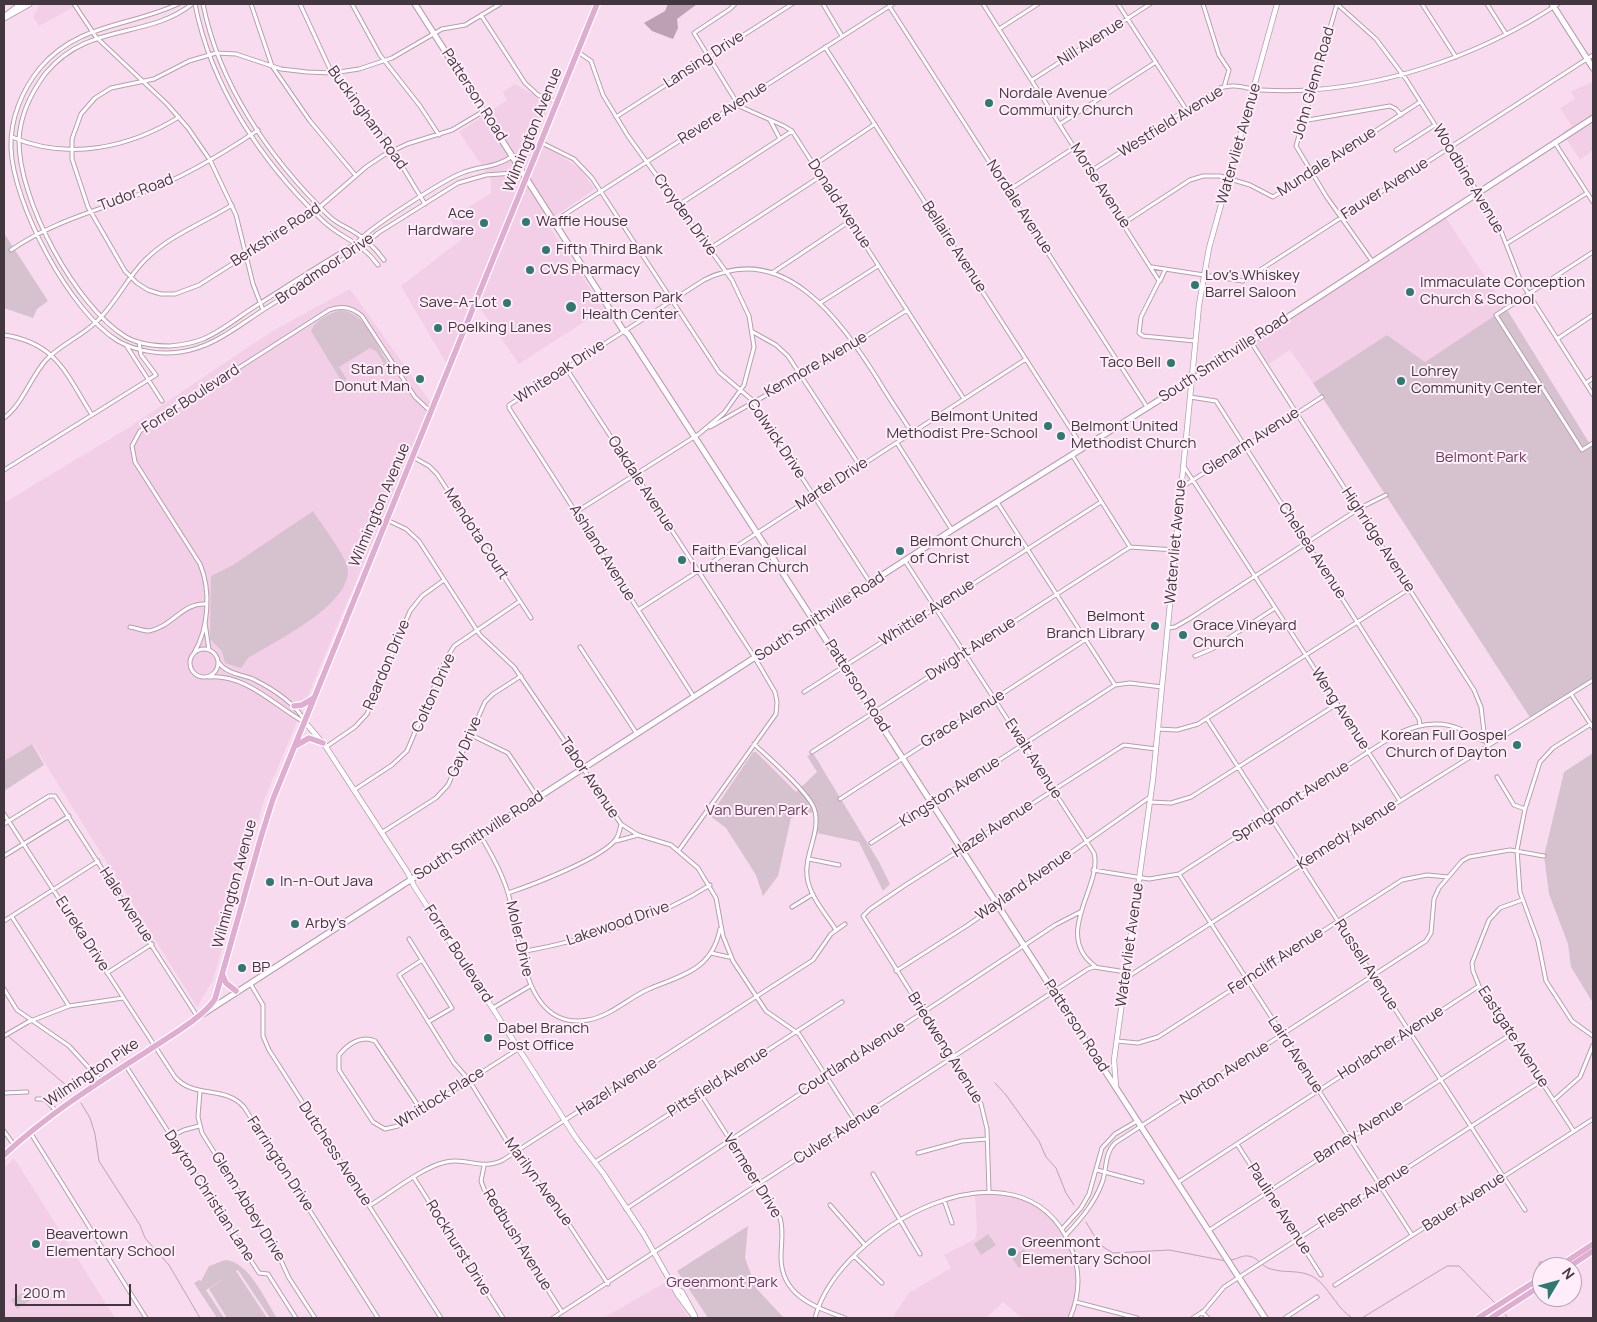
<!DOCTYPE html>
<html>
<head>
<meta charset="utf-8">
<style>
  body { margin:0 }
  #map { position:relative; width:1597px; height:1322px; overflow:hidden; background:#f9dbef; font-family:Manrope,sans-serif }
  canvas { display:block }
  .frame { position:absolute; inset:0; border:5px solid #43373f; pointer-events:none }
  .north { position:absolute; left:1532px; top:1257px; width:50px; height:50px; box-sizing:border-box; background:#ffedf9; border:1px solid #b4a4af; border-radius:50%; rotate:53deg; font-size:14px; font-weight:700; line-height:20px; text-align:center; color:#43373f }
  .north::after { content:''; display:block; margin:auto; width:18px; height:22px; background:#307872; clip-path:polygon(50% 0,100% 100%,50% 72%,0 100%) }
  .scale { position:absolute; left:15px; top:1284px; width:116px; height:22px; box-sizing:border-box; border:2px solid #43373f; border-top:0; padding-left:6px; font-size:15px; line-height:18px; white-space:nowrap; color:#43373f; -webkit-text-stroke:4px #ffedf9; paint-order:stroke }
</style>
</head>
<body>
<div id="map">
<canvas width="1597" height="1322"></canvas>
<div class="frame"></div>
<div class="north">N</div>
<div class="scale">200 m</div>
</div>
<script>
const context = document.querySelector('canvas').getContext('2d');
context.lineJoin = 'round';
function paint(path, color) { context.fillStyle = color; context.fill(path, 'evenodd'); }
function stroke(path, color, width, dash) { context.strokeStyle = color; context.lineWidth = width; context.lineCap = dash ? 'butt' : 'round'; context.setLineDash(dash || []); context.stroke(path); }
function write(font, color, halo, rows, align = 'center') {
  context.font = font + ' Manrope,sans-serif'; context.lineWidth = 4; context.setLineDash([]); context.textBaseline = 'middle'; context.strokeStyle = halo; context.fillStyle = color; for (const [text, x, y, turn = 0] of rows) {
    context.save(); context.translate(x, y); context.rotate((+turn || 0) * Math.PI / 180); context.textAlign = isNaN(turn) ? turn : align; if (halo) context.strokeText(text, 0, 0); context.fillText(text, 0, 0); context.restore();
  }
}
const built = new Path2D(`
  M40,4H79L39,26L33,17Z
  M1593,81V150L1580,160L1562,132L1572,126L1560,108L1575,99L1571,92Z
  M515,84L550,104L534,142L555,152L579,168L595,189L546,222L604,309L519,364L473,298L446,363L401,286L462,239L450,219L491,193V179L459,132L507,100L503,92Z
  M1444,215L1506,308L1425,362L1387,335L1313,383L1290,350L1266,366L1250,341Z
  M350,289L431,403L264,800L213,980L197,1007L33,744L4,761V503L128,428L274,330Z
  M14,1158L115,1318H4V1169Z
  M989,1192L1020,1197L1035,1204L1052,1217L1066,1235L1072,1248L1078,1282L1070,1318H1022L1003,1302L986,1318H892L909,1293L951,1268L944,1255L975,1239L977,1231L975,1193Z
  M666,1282L689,1318H603Z`);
const green = new Path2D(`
  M4,233L48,301L37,309L33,318L4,308Z
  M1506,308L1593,449V680L1531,719L1313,383L1387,335L1425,362Z
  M341,310C367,314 375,343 388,364L374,373L384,363L376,351L370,348L339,367L346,378L345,383L342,382L311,331C316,319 329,314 341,310Z
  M313,511C322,525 343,552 347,566C357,602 274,642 248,658L241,668L225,663L222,651L210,639L211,576L233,565Z
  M32,744L44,765L4,791V761Z
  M753,752H756L796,792L817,772L807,756L813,753L879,862L890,884L883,891L859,842L817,833V811L791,818L778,876L763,896L756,875L726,828L710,816Z
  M1593,753V1003L1571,967L1568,944L1549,894L1544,856L1564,772Z
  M748,1226L745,1258L756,1288L784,1318H708L677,1271Z
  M988,1234L996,1245L981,1255L974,1244Z
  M1024,1249L1031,1260L1019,1268L1011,1257Z
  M225,1260C249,1261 265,1300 277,1318H270L238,1270L236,1271L267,1318H227L209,1289L226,1278L206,1290L224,1318H217L194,1283L199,1280L201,1281L209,1266Z
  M25,1291L31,1300L17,1309L11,1300Z`);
const water = new Path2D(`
  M668,4H697L677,19L678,28L673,39L652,31L644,23L665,11Z`);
const stream = new Path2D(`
  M8,1036L73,1091
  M995,1083L1006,1095L1039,1141L1046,1157L1056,1168L1066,1193L1074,1205
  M81,1103L90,1118L95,1134L99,1161L140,1225L145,1238L169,1265L200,1318
  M1086,1222L1100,1245L1113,1253L1169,1250L1226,1261
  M1230,1260C1236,1260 1242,1255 1248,1256C1256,1256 1261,1265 1268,1268C1286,1275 1303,1267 1319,1281C1331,1292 1338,1309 1352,1318
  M1503,1312L1508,1318
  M1362,1318L1447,1266H1459L1496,1304`);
const minor = new Path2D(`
  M74,4L96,37L167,104L188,128L210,160L236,215L253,284L263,310
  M178,4C129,27 78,23 40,68C22,90 10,119 11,148C13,204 70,312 118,341C136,351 160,355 180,352C212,348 238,326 263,310C296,289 329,268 362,247L378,233L458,183L486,175L514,173L521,168
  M192,4C147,40 88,21 45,74C31,93 20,116 19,140C18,199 75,306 126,337C138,344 156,346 170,346C181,345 193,343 203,339C220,332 236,319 251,309C286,287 321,264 357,243C368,228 444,180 462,173C482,165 493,169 513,156
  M195,4C211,87 262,162 322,220C341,239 360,240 378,265
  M203,4C219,85 270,159 329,216C337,224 345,226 354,232C366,239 376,249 384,260
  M251,4L272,66L310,121L356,176
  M300,4L330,69L385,138L425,204
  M352,4L380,55L420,106L439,135
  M735,4L730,9L694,33L699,41L739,106L784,126L792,131L964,399
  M823,4L842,36
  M983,4L1159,281L1141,317L1139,333L1143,336L1195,341
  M1118,4L1186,109
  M1203,4L1219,55L1229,70L1224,87
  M1422,4L1456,57
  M1487,4L1506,34
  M889,6L1147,407
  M481,15L525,83L538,95L558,102
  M999,29L1038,4
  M825,47L1083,448
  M1032,80L1150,4
  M484,111L452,130L407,144L384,155L366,167L314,212L199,285L175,294H161L148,290L137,283L125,271L88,207L72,159V139L81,114L95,98L111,88L154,79L189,61L216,53L236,54L281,69L307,72L333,73L359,69L392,58L442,29L465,25L500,4
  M616,117L792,4
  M770,120L780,139
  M1302,121L1390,106L1396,109L1401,115
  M1060,124L1156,62
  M12,137C68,161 129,148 179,117
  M542,143L574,159L592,178L719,372L751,399L871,584
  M1555,143L1593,202
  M1396,150L1435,125
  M814,165L875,124
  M1091,171L1220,88C1236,83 1246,89 1261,90C1277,91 1294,91 1310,90C1398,84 1485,52 1558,4
  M1009,190L1075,147
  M677,206L792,131
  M553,222L893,4
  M1124,223L1190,180L1203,176H1220L1250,185L1273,197L1420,102
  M1506,244L1587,193
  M709,249L821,176
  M11,250C52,222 96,211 140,194C182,178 221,155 258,130
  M1593,252L1496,315L1582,450L1593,443
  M1372,261L1326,196L1296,146L1337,4L1376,39L1406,79L1499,226L1521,282L1593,395
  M1152,267L1243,281L1593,55
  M772,273L850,221
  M1160,281L1165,270
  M820,303L878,266
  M753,332L776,345L788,356L860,466
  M4,335C57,343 66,374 92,415
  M1557,339L1593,315
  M1251,342L1474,690L1481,707L1485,740L1488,746
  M126,345L162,401
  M566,368L755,658L775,692L777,702L776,714L679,850
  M1586,383L1593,378
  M1190,397L1216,401L1419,719L1420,725
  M4,418C23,404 30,378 46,360C60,345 80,337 95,323C115,305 126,279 145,260C170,235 202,224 232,205
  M710,427L835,356L907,310
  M897,443L952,530
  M1072,455L1130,547L1175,550
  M413,457L429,466L437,474L531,618
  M1183,465L1400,801
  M4,470L156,375L141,355L139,342
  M1182,487L1322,397
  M997,502L1115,685
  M576,512L699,434L724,413L744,385L754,347L749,316L732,280L628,136L603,95L591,61L578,52
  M387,520L406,529L419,541L480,635L514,667L621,824L638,835L671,845L698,868L716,898L723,936L733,961L766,1011L799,1034L855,1121
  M905,561L1094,853C1103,886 1052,934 1095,966
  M638,610L1026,359
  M205,623L209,650
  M130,627C136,628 143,631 149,631C172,627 183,602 206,604
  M1168,628L1175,627L1189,619L1360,508L1386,495
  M580,647L637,734
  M190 663a14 14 0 1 1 28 0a14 14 0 1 1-28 0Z
  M194,653C209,628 211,590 200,564L135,462L132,446L140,431L329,310C342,305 352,307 362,316L415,397L431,412
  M1195,656L1212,649L1275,608
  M218,662C227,674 240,674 253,679C273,689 294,702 305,721
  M209,677C246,674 275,706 304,722
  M804,692L1101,502
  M1571,694L1593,728
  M694,697L509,408V405L704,280C784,239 840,320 877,378C888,397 901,415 912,433
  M1207,719L1525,1210
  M1591,724L1553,748L1540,762L1525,809L1517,850L1520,892L1538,941L1546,981L1572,1021L1593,1036
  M1158,729L1177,730L1198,724L1409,589
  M471,735L508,753L538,798
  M754,744C769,758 807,791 814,808C822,831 804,854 807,876C809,896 826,914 836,930
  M326,747L355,727L367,714L410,611L422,596L444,580
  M812,752L1130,547
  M1497,777L1514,805L1525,809
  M354,790L392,765L407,751L445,661L454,646L520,601
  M840,799L1085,640
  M1150,802L1171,803L1191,797L1337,704
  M4,814L175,1077C194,1099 225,1085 244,1107L378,1318
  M4,824L49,796H55L197,1016
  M381,833L436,798L448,785L485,702L493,694L521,676
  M480,835C491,853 502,873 508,893C521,935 521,1032 588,1020C611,1016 628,998 649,989C682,975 712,970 720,929
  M616,841L638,835
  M871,843L1115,685L1130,683L1162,687
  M4,856L69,816
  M809,859L839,865
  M1093,870L1149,879L1179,874L1393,736C1414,725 1437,719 1460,729C1468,733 1476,739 1485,741
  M1179,874L1412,1235
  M508,893C532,885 603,858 616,839C619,835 620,829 621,824
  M1522,900L1500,908L1489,920L1472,963L1473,971L1479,986L1573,1130
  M792,907L813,894
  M12,917L69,1006
  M4,921L98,861
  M409,939L452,1008L428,1022
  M521,952C586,940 654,921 710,885
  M711,953L729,957
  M422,960L399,975L454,1063L469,1080L514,1153L551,1197L608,1284
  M896,971L968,925L1150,797
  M107,973L152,944
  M1126,978L1400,801L1593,680
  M250,983L263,1005V1036L269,1050L441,1318
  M4,989L17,1010L69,1046L101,1081
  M493,1008L530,986
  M4,1036L28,1022L69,1006L123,998
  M1117,1041L1138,1043L1158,1037L1402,880L1427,875L1448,877
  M126,1066L259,1273L268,1274L296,1318
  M200,1091L198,1117L202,1133L278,1254L289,1278L315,1318
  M4,1093L27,1092
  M700,1093L780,1218C784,1230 781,1244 781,1257C781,1296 815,1307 845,1318
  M37,1099H45L56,1111
  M1554,1100L1580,1077L1593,1045
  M421,1110L375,1041C361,1035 348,1044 339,1055V1070L373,1122L385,1129L398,1126L518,1049
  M4,1131L14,1145
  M30,1132L146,1318
  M170,1137L184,1130L199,1126
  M1237,1144L1321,1275
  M918,1153L962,1141L987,1139
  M595,1162L842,1002
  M484,1166L481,1181L484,1189L562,1312
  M1097,1170L1142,1182
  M873,1174L920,1254
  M414,1178L503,1318
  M1177,1183L1479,986
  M989,1192L987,1129L981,1104L863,916L870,909L904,886L1119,748L1124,745L1156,749
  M944,1200L952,1223
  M830,1205L865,1245
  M369,1206C389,1194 424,1166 446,1162C468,1157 481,1171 503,1160L813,960L831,934L845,924
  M626,1209L1055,925L1080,912
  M1062,1229L1081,1208L1089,1194L1102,1148L1115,1134L1137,1121
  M1208,1231L1511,1034
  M1066,1235C1081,1219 1094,1204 1102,1183C1107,1170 1104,1154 1115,1143L1426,941L1431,933L1434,899L1439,888L1462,861L1469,857L1510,850L1544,856
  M854,1256L882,1283
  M1541,1264L1543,1267
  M1335,1285L1593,1119
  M1076,1302L1137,1318
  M1202,1312L1208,1318
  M553,1318L1088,969L1094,967L1126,972
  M815,1318C838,1228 1020,1129 1070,1245C1081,1269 1080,1294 1070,1318
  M1193,1318L1204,1311L1224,1287L1541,1081
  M1285,1318L1317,1297`);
const tertiary = new Path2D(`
  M305,722L326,747L408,873L414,886L576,1138L603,1173L643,1233L678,1295L695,1318
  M1116,1087L1114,1060L1153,779L1199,305L1209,248L1277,4
  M676,1288L682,1292L695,1316`);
const secondary = new Path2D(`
  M415,4L623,330L628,334L1265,1318
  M1552,4L1593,68
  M4,17L21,4
  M4,18L29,4
  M203,1014L952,530L1196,377L1593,118`);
const primary = new Path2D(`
  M294,706L302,705L314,698
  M297,745L309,738L323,743
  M223,976L226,983L236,991
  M4,1155C47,1115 96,1084 146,1052C165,1039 203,1018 215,999L261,837L273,799L597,4
  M1558,1267L1593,1244
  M1569,1267L1593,1251
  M1478,1318L1542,1277
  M1491,1318L1542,1285`);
const markers = [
  [989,103,5,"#307872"],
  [526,222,5,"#307872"],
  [484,223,5,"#307872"],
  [546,250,5,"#307872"],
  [530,270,5,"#307872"],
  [1195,285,5,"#307872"],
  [1410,292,5,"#307872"],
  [507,303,5,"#307872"],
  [571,307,6,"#307872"],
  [438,328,5,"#307872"],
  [1171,363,5,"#307872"],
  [420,379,5,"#307872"],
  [1401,381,5,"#307872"],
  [1048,426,5,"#307872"],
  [1061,436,5,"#307872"],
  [900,551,5,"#307872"],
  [682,560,5,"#307872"],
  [1155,626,5,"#307872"],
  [1183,635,5,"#307872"],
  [1517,745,5,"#307872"],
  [270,882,5,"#307872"],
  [295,924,5,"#307872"],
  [242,968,5,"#307872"],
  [488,1038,5,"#307872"],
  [36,1244,5,"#307872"],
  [1012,1252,5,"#307872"]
];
const streetNames = [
  ["Nill Avenue",1091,42,-33],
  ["Lansing Drive",704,60,-33],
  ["John Glenn Road",1314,83,-74],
  ["Patterson Road",474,95,57],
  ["Revere Avenue",723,113,-33],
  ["Buckingham Road",367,118,54],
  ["Westfield Avenue",1171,122,-32],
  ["Wilmington Avenue",533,130,-68],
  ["Watervliet Avenue",1239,144,-74],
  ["Mundale Avenue",1327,162,-33],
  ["Woodbine Avenue",1468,179,59],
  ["Morse Avenue",1100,186,57],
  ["Fauver Avenue",1385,189,-33],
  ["Tudor Road",136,193,-21],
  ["Donald Avenue",839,204,57],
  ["Nordale Avenue",1019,207,57],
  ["Croyden Drive",685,215,54],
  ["Berkshire Road",276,235,-33],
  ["Bellaire Avenue",954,247,57],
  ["Broadmoor Drive",325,269,-34],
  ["South Smithville Road",1224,358,-33],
  ["Kenmore Avenue",816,365,-30],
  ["Whiteoak Drive",560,372,-33],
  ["Forrer Boulevard",191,399,-33],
  ["Colwick Drive",776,439,56],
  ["Glenarm Avenue",1251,442,-33],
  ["Oakdale Avenue",641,484,57],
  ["Martel Drive",832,484,-33],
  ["Wilmington Avenue",380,505,-67],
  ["Mendota Court",476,534,57],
  ["Highridge Avenue",1378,540,57],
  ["Watervliet Avenue",1176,542,-85],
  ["Chelsea Avenue",1312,551,57],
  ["Ashland Avenue",602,553,58],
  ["Whittier Avenue",927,613,-33],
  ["South Smithville Road",820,617,-33],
  ["Dwight Avenue",971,649,-33],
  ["Reardon Drive",387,665,-67],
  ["Patterson Road",857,686,57],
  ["Colton Drive",434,693,-66],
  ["Weng Avenue",1340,709,57],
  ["Grace Avenue",963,719,-32],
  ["Gay Drive",465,747,-67],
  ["Ewalt Avenue",1033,759,57],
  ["Tabor Avenue",589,778,56],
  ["Kingston Avenue",950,792,-33],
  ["Springmont Avenue",1291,802,-33],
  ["Hazel Avenue",993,829,-33],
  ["Kennedy Avenue",1347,835,-33],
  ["South Smithville Road",479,836,-33],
  ["Wilmington Avenue",235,884,-75],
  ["Wayland Avenue",1024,885,-35],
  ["Hale Avenue",126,905,57],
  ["Lakewood Drive",618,924,-19],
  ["Eureka Drive",82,934,57],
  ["Moler Drive",519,939,77],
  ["Watervliet Avenue",1130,945,-82],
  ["Forrer Boulevard",458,954,57],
  ["Ferncliff Avenue",1276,961,-33],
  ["Russell Avenue",1366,965,57],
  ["Patterson Road",1076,1026,57],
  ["Eastgate Avenue",1513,1037,57],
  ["Horlacher Avenue",1391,1043,-33],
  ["Briedweng Avenue",945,1048,58],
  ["Laird Avenue",1295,1055,57],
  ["Courtland Avenue",852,1059,-33],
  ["Wilmington Pike",92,1073,-34],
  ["Norton Avenue",1225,1073,-33],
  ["Pittsfield Avenue",718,1082,-33],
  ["Hazel Avenue",617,1087,-33],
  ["Whitlock Place",440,1098,-32],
  ["Barney Avenue",1359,1132,-33],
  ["Culver Avenue",837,1134,-33],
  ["Dutchess Avenue",335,1154,57],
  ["Farrington Drive",280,1164,57],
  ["Vermeer Drive",752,1176,58],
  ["Marilyn Avenue",538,1182,54],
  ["Dayton Christian Lane",209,1196,57],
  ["Flesher Avenue",1364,1196,-33],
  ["Bauer Avenue",1464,1202,-33],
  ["Glenn Abbey Drive",248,1207,58],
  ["Pauline Avenue",1279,1209,57],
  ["Redbush Avenue",517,1240,58],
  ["Rockhurst Drive",458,1248,58]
];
const poiNames = [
  ["Nordale Avenue",999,94],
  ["Community Church",999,111],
  ["Ace",474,214,"right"],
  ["Hardware",474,231,"right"],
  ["Waffle House",536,222],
  ["Fifth Third Bank",556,250],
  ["CVS Pharmacy",540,270],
  ["Lov's Whiskey",1205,276],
  ["Barrel Saloon",1205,293],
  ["Immaculate Conception",1420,283],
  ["Church & School",1420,300],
  ["Patterson Park",582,298],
  ["Health Center",582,315],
  ["Save-A-Lot",497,303,"right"],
  ["Poelking Lanes",448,328],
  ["Taco Bell",1161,363,"right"],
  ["Stan the",410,370,"right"],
  ["Donut Man",410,387,"right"],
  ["Lohrey",1411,372],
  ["Community Center",1411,389],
  ["Belmont United",1038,417,"right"],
  ["Methodist Pre-School",1038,434,"right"],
  ["Belmont United",1071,427],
  ["Methodist Church",1071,444],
  ["Belmont Church",910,542],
  ["of Christ",910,559],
  ["Faith Evangelical",692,551],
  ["Lutheran Church",692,568],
  ["Belmont",1145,617,"right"],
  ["Branch Library",1145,634,"right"],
  ["Grace Vineyard",1193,626],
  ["Church",1193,643],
  ["Korean Full Gospel",1507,736,"right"],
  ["Church of Dayton",1507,753,"right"],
  ["In-n-Out Java",280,882],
  ["Arby's",305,924],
  ["BP",252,968],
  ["Dabel Branch",498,1029],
  ["Post Office",498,1046],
  ["Beavertown",46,1235],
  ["Elementary School",46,1252],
  ["Greenmont",1022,1243],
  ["Elementary School",1022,1260]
];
const parkNames = [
  ["Belmont Park",1481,458],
  ["Van Buren Park",757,811],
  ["Greenmont Park",722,1283]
];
paint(built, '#f3cee7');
paint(green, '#d6c2cf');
paint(water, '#bea0b4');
stroke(stream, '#bea0b4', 1);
stroke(minor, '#b99daf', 5);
stroke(tertiary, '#b99daf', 6);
stroke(secondary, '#b99daf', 7);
stroke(primary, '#fff', 8);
stroke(minor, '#fff', 3);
stroke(tertiary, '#fff', 4.5);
stroke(secondary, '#fff', 5);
stroke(primary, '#e0acd1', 5.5);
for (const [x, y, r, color] of markers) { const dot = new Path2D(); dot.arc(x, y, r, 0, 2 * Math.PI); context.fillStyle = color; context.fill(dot); stroke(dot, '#ffedf9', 2); }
write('15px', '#43373f', '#ffedf9', streetNames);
write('15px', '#43373f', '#ffedf9', poiNames, 'left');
write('15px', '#6a3f5d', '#ffedf9', parkNames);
</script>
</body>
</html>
